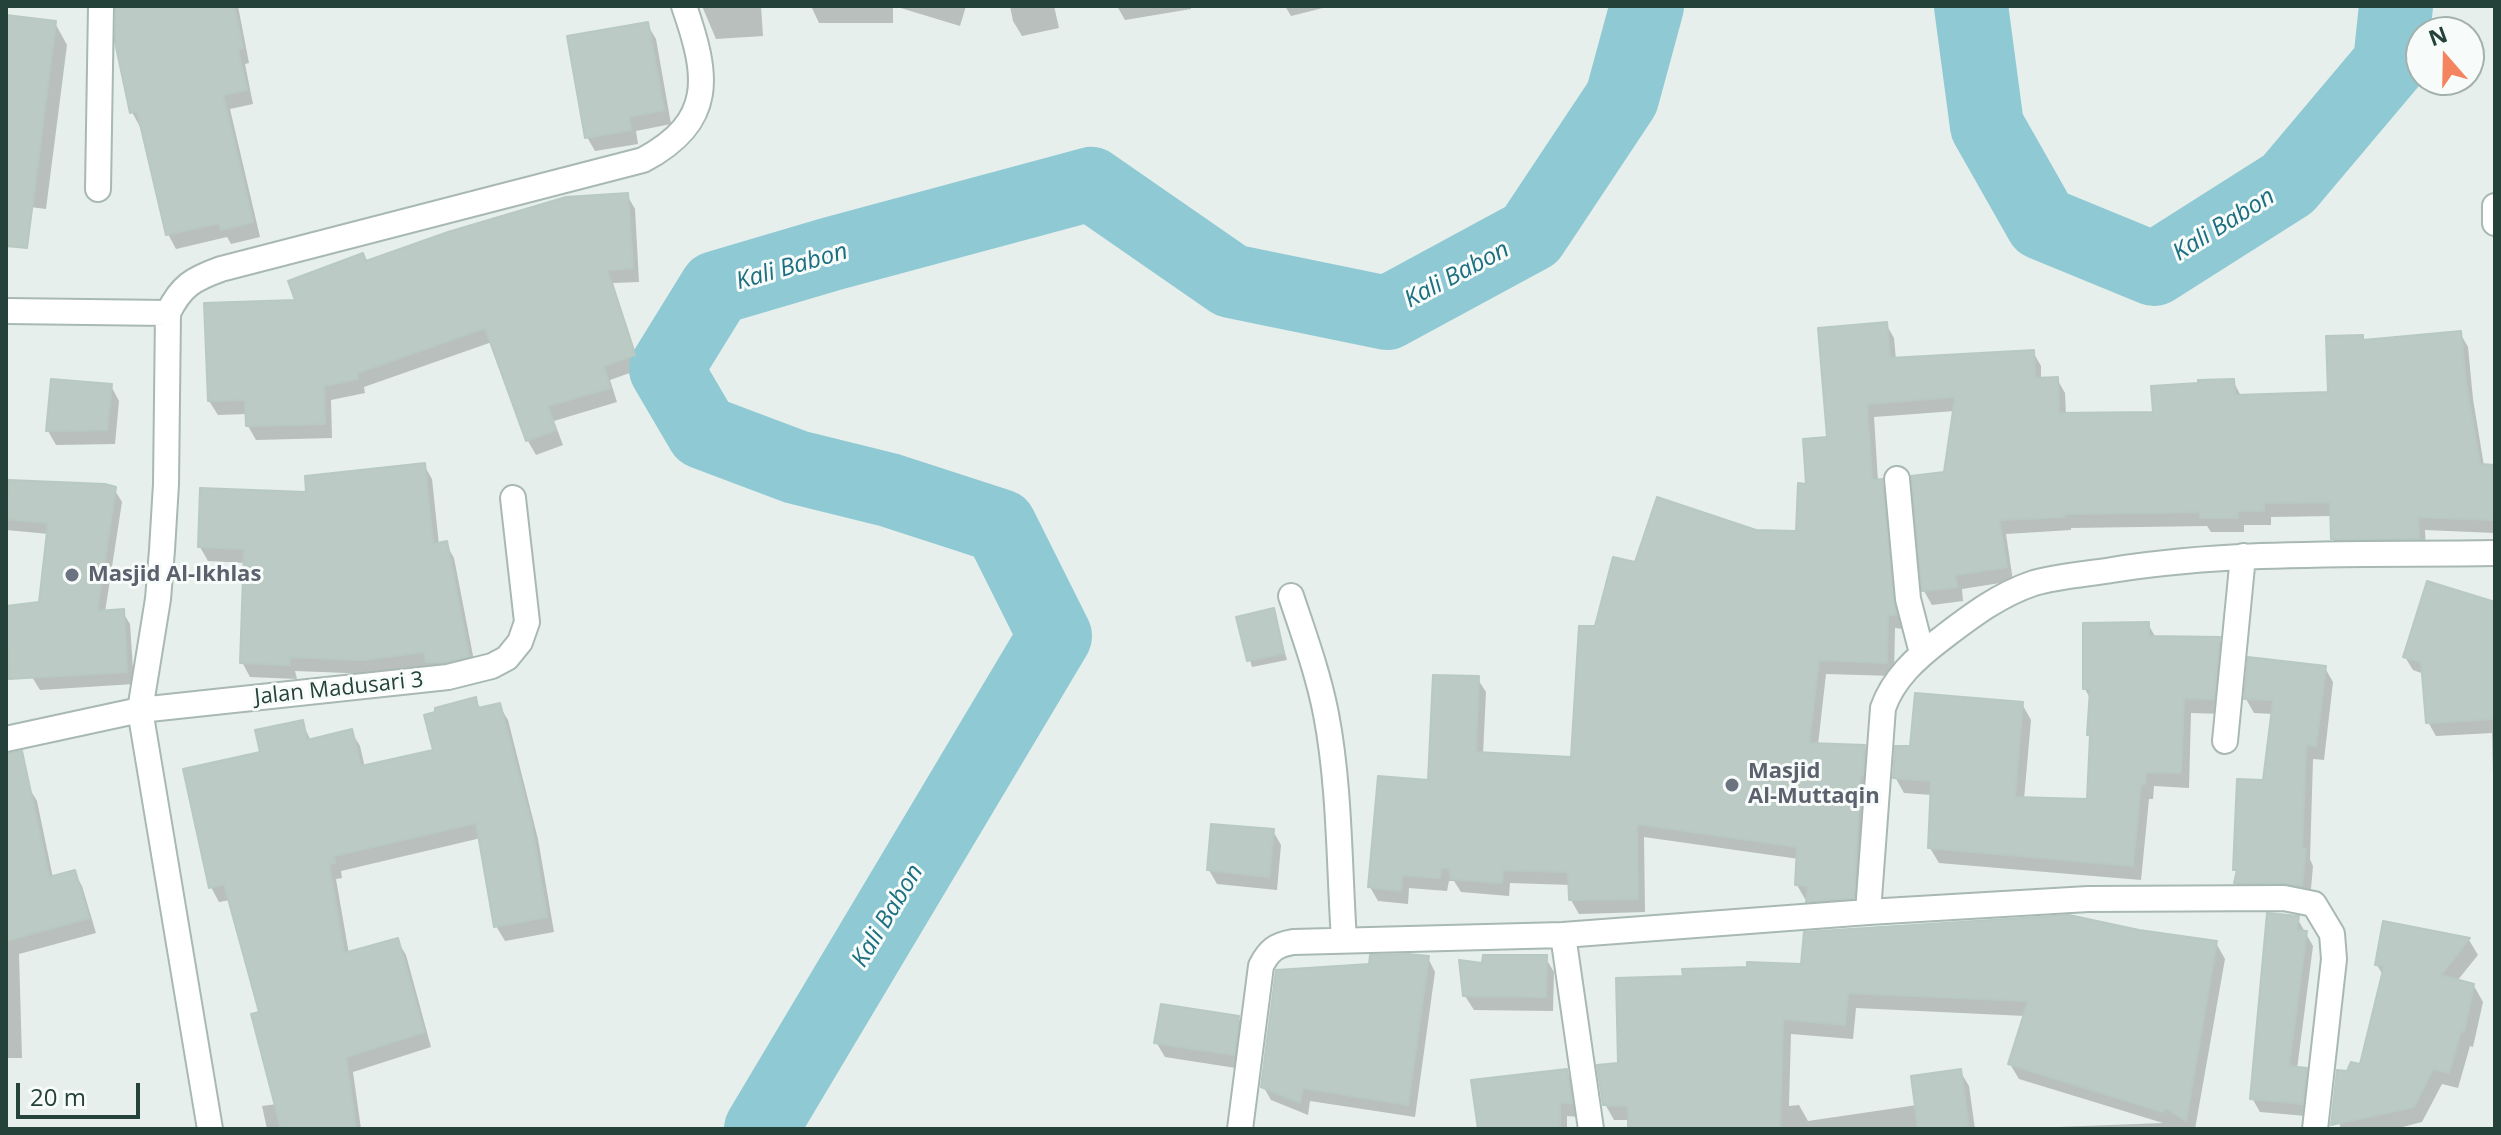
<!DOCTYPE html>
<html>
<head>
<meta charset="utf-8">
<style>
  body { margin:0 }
  #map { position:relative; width:2501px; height:1135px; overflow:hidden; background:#e6efeb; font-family:"Open Sans",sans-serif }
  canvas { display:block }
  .frame { position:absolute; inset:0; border:8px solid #24423a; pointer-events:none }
  .north { position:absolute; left:2405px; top:16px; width:80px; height:80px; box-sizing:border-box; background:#f7fbf9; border:2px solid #a3b1ad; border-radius:50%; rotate:340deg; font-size:22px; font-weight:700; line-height:32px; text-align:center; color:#24423a }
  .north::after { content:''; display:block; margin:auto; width:28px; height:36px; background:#f4845f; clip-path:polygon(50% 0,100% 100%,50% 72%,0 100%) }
  .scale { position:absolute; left:16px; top:1083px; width:124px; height:36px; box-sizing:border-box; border:4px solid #24423a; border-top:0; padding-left:10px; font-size:24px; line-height:28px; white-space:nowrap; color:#24423a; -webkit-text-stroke:6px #f7fbf9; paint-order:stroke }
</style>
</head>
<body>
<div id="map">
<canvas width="2501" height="1135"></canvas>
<div class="frame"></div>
<div class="north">N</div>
<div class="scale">20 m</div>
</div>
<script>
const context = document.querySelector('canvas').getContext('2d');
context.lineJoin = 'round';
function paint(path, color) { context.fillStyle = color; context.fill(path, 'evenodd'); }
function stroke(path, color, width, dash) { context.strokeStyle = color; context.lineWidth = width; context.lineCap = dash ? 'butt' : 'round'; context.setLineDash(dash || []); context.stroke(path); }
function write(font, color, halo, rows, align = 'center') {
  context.font = font + ' "Open Sans",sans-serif'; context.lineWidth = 6; context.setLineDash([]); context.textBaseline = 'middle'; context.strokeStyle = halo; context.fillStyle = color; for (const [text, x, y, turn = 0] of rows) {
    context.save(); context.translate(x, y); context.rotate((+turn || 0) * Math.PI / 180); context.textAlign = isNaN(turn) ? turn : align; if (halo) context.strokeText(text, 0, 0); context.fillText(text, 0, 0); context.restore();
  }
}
const shadow = new Path2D(`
  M116,6H238L249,63L245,64L253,104L230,109L260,237L231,244L227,237L176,249L168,234L143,126L140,127L132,112Z
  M702,6H761L763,36L716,39Z
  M811,6H893V23H819Z
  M894,6H966L960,26Z
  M1010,6H1054L1059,28L1022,36L1013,21Z
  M1117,6H1191V9L1125,20Z
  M1285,6H1331L1291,16Z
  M6,17L55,23L67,45L46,209L6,204Z
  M647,24L656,39L671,124L636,131L638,144L595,151L587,137Z
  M627,195L635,209L639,282L613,283L641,369L610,380L617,402L554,421L563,445L536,455L528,441L492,342L364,387L365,393L331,400L332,438L256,440L248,426L247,414L218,415L209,401L297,302L366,263Z
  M1886,324L1894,338L1896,360L2033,352L2041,366V380L2057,379L2065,393L2066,415L2155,414L2233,381L2241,396L2330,394L2362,337L2365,342L2460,333L2468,347L2473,399L2495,533L2425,530L2426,552L2341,553L2333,539L2332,516L2271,517V525H2244V532H2211L2207,526L2071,528V530L2006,534L2013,581L1962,589L1963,601L1932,605L1924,591L1946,474L1955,411L1874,417L1878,481H1881L1889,495L1903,629L1895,628L1894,676L1826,674L1818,745L1864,747L1872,760L1861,912L1816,915L1809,899H1805L1797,885L1799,859L1644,837L1645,912L1579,914L1571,900V885L1510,883L1509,896L1461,892L1454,881H1449L1447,891L1409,888L1408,904L1378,901L1370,887L1430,782L1477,678L1486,692L1483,754L1573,759L1597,629L1636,565L1755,532L1798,533L1808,486Z
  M111,386L119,401L115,444L56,445L48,431Z
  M424,465L432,479L439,545L446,544L454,558L476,671L437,676L431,666L373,674L295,671L297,679L250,677L242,662L246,563L208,561L200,547L308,494Z
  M6,482L105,486L114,489L122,502L105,612L122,611L130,624L134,684L40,690L32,677L49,534L6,530Z
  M1273,611L1287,660L1252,667L1239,618Z
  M2148,624L2156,638L2219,639L2228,655L2222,714L2191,713L2189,788L2154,786L2153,799H2149L2141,880L1939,863L1930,848L1932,795L1904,793L1895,777L1912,748L2022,704L2031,720L2024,799L2089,801L2091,700L2085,689Z
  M2405,657L2495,670V863L2492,733L2436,736L2428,722L2424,674L2413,670Z
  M2325,668L2333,682L2324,760L2313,759L2310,859L2313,866L2310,900L2244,897L2236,883L2238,874L2235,869L2265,782L2273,714L2254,713L2246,699Z
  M475,699L481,709L499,705L508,720L538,839L554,932L505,941L496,926L481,838L341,871L342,878L336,879L349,954L397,940L406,955L431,1047L353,1072L361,1129H267L262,1106L277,1104L261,1014L230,900L219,902L211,887L262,753L302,722L311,741L351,731L360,746L365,768L435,751Z
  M28,786L37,801L53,878L74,872L82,886L96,933L19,954L22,1058H6V791Z
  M1273,831L1281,845L1277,890L1217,884L1209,870Z
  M2297,918L2313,946L2297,1069H2302L2309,1083L2306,1116L2260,1112L2252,1098Z
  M2385,923L2469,940L2478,955L2457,981L2474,986L2483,1002L2473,1047L2470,1046L2458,1088L2442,1084L2422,1122L2395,1129H2341L2335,1109L2348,1073L2362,1066L2384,977L2377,965Z
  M2139,932L2216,943L2225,959L2195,1129H2004L2163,1123L2019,1079L2010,1064L2025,1016L1856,1008L1853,1039L1791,1034L1789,1106L1799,1105L1808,1121L1917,1105L1960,1071L1969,1086L1975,1129H1630V1120H1614L1605,1104L1620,1065L1685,978Z
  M1545,957L1554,972L1553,1011L1474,1010L1465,996L1484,965Z
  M1428,958L1435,972L1415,1117L1310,1101L1308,1115L1271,1100L1263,1086L1370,966Z
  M1238,1018L1247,1032L1242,1069L1165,1057L1156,1042Z
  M1566,1071L1574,1085L1579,1117L1567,1116V1129H1485Z`);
const river = new Path2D(`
  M1971,6L1987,126L2042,223L2154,269L2288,184L2390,63L2396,6
  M761,1129L1055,636L1000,526L889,490L796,467L703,432L666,369L716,288L831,254L1091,184L1231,281L1387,313L1531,235L1622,98L1647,6`);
const building = new Path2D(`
  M116,6H234L243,48L238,50L247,90L223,95L253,222L221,230L219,223L166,235L137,111L130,113L115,42Z
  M6,15L56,21L27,248L6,246Z
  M648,22L664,110L629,117L631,130L585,138L567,36Z
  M628,193L633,268L607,270L635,355L604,366L610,388L548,406L556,430L526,441L485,328L357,373L358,379L324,386L325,424L246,426L245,400L208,401L204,303L295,300L288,281L363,253L366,261L448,232L566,197Z
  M1887,322L1890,358L2034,350L2035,378L2058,377L2059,413L2153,412L2151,386L2198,383V380L2234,379L2235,395L2328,392L2326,336L2363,335V340L2461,331L2466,384L2480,464L2495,465V520L2418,517L2419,539H2331L2330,502L2264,503V511H2237L2238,518H2200V512L2064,514V517L1999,520L2007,567L1955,575L1957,587L1922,591L1911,476L1944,472L1955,397L1867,404L1872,480L1882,479L1896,615H1888L1887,663L1819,660L1809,743L1865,745L1863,775H1860L1854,898L1806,902L1808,886L1795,885L1797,847L1637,824L1638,899L1569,900L1568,872L1503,870L1502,883L1451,879L1449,868H1441L1440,878L1402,875L1401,891L1368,887L1378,776L1428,780L1433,675L1479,676L1476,752L1571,757L1579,626H1595L1613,557L1635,562L1657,497L1756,530L1796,531L1798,483L1806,484L1803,439L1827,437L1818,328Z
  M51,379L112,384L107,430L46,431Z
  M425,463L433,544L447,541L469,656L445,662H426L424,652L363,660L289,657L290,665L240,663L244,549L198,547L200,488L306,492L305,476Z
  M9,480L105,484L116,487L97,611L124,609L127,672L9,679L6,606L39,602L48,523L6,519Z
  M2427,581L2495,602V719L2426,723L2421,662L2403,657Z
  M1274,608L1284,653L1247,661L1236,617Z
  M2149,622V636L2220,637L2214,699L2184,698L2181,773L2146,772L2145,784H2141L2133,866L1928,848L1931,781L1893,778L1895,746H1910L1915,693L2023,702L2015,797L2087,799L2090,735H2087L2090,689H2083V623Z
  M2248,657L2326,666L2316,746L2306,745L2302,849H2306L2302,886L2284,883H2234L2237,870H2233L2237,779L2263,780L2273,700L2244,699Z
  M476,697L478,708L500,703L531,822L547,917L494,927L476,823L334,856L335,863L329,864L344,953L398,938L424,1032L346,1057L356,1129H281L251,1014L259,1012L224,884L209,888L183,769L260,752L255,730L303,720L307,740L352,729L361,766L433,750L424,715L435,712V708Z
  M22,751L49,877L75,870L89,918L6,941V754Z
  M1211,824L1274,829L1269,877L1207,870Z
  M2267,913L2299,916L2297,930L2307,931L2289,1066L2307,1068L2303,1104L2250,1099Z
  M2069,915L2139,930L2217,941L2186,1121L2166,1108L2163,1112L2008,1064L2028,1001L1848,993L1845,1025L1783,1019L1780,1129H1628V1106L1603,1105L1597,1065L1618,1063L1616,978L1683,976L1682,969L1747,967V962L1801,964L1804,932Z
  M2383,921L2470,938L2441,975L2474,984L2464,1032L2461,1031L2449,1073L2433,1069L2414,1107L2331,1125L2337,1070L2347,1071L2351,1062L2360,1064L2384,966L2375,965Z
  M1408,954L1429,956L1408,1105L1303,1088L1300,1103L1261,1087L1276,970L1369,964L1370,955Z
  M1483,955H1547L1546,997L1463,996L1459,960L1482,963Z
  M1161,1004L1239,1016L1234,1055L1154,1043Z
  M1567,1069L1572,1103H1560V1129H1478L1471,1080Z
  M1961,1069L1969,1129H1918L1911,1076Z`);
const street = new Path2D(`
  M98,189L101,6
  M2495,206V223
  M6,311L168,313
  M1897,479L1908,599L1922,653
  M1291,596C1304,635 1318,673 1326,714C1340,787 1339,865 1344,940
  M6,739L140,710L448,677L492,666L507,658L520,642L527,622L513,498
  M2225,741L2243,556
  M1868,912L1883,708C1893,679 1916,658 1941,639C1970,617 1998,595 2034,583C2058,576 2087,574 2112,570C2238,550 2367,555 2495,553
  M1563,935L1591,1129
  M210,1129L140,710L158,599L162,550L166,484L168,313C181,286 193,279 221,269L643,160C716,121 708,75 684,6
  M1240,1129L1261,966C1269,950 1276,945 1293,942L1563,935L1868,912L2088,899L2284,898L2314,904L2332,934L2334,959L2315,1129`);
const markers = [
  [72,575,8,"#6b7280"],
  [1732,785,8,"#6b7280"]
];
const worshipNames = [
  ["Masjid Al-Ikhlas",88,575],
  ["Masjid",1748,772],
  ["Al-Muttaqin",1748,797]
];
const streetNames = [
  ["Jalan Madusari 3",339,689,-6]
];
const waterNames = [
  ["Kali Babon",2224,225,-32],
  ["Kali Babon",792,267,-16],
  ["Kali Babon",1457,275,-28],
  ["Kali Babon",888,916,-59]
];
paint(shadow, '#0003');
stroke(river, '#8ec9d4', 74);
paint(building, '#bbcac4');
stroke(building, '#b8c9c2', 2);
stroke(street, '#a8b8b2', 28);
stroke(street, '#fff', 24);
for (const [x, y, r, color] of markers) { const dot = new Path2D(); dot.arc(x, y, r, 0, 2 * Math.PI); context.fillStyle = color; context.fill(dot); stroke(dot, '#f7fbf9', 3); }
write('bold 22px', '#5b616d', '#f7fbf9', worshipNames, 'left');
write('22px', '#24423a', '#f7fbf9', streetNames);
write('italic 24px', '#1c6f80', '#f7fbf9', waterNames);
</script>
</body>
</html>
